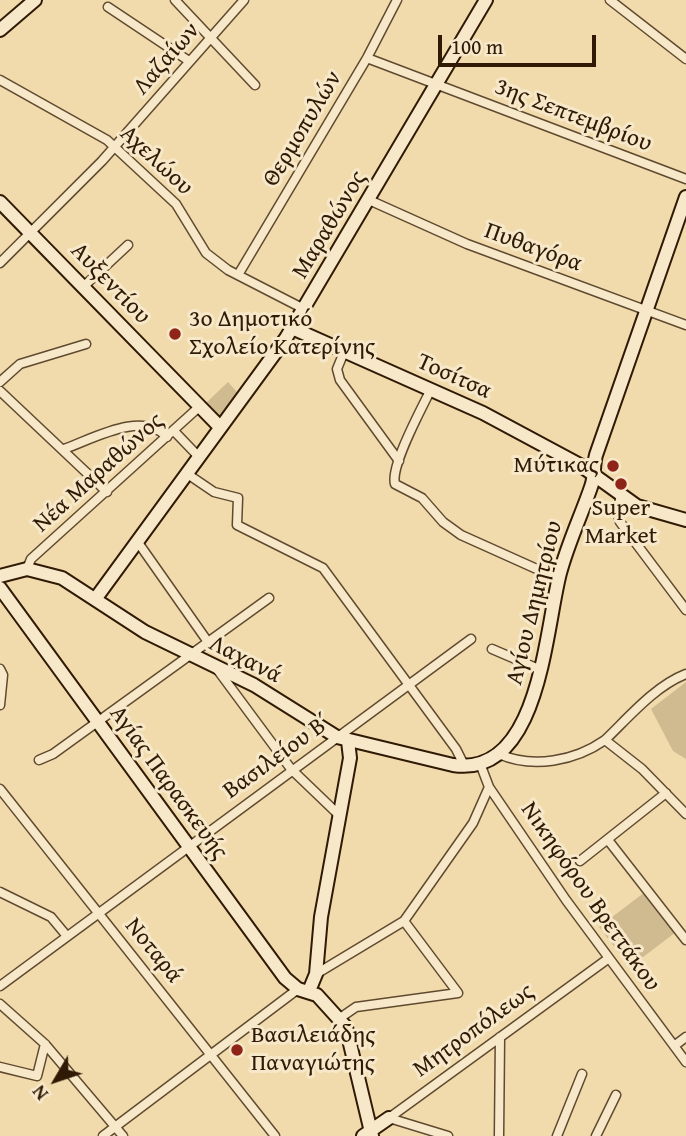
<!DOCTYPE html>
<html>
<head>
<meta charset="utf-8">
<style>
  body { margin:0 }
  #map { position:relative; width:686px; height:1136px; overflow:hidden; background:#f1dbac; font-family:"Gentium Book Plus",serif }
  canvas { display:block }
  .north { position:absolute; left:21px; top:1045px; width:70px; height:70px; -webkit-text-stroke:5px #f6e8c9; paint-order:stroke; rotate:231deg; font-size:19px; font-weight:700; line-height:28px; text-align:center; color:#301a05 }
  .north::after { content:''; display:block; margin:auto; width:24px; height:32px; background:#301a05; clip-path:polygon(50% 0,100% 100%,50% 72%,0 100%) }
  .scale { position:absolute; left:438px; top:35px; width:158px; height:32px; box-sizing:border-box; border:4px solid #301a05; border-top:0; padding-left:9px; font-size:21px; line-height:24px; white-space:nowrap; color:#301a05; -webkit-text-stroke:5px #f6e8c9; paint-order:stroke }
</style>
</head>
<body>
<div id="map">
<canvas width="686" height="1136"></canvas>
<div class="north">N</div>
<div class="scale">100 m</div>
</div>
<script>
const context = document.querySelector('canvas').getContext('2d');
context.lineJoin = 'round';
function paint(path, color) { context.fillStyle = color; context.fill(path, 'evenodd'); }
function stroke(path, color, width, dash) { context.strokeStyle = color; context.lineWidth = width; context.lineCap = dash ? 'butt' : 'round'; context.setLineDash(dash || []); context.stroke(path); }
function write(font, color, halo, rows, align = 'center') {
  context.font = font + ' "Gentium Book Plus",serif'; context.lineWidth = 6; context.setLineDash([]); context.textBaseline = 'middle'; context.strokeStyle = halo; context.fillStyle = color; for (const [text, x, y, turn = 0] of rows) {
    context.save(); context.translate(x, y); context.rotate((+turn || 0) * Math.PI / 180); context.textAlign = isNaN(turn) ? turn : align; if (halo) context.strokeText(text, 0, 0); context.fillText(text, 0, 0); context.restore();
  }
}
const green = new Path2D(`
  M228,382L237,392L219,417L206,403Z
  M686,682V759L673,751L651,709Z
  M645,892L676,932L630,967L599,927Z`);
const street = new Path2D(`
  M175,0L255,85
  M610,0L686,59
  M108,7L189,61
  M367,58L686,179
  M0,80L107,140L176,204L206,253L228,270L304,309
  M369,200L467,244L686,325
  M0,263L102,161L244,0
  M238,275L367,58L397,0
  M83,287L128,245
  M344,352L337,369L340,380L399,461
  M0,382L20,364L86,344
  M431,389C422,408 390,466 395,484L422,498L443,522L461,535L559,579
  M0,391L107,492
  M174,431L198,456
  M64,449C93,439 142,410 167,437
  M186,473L214,492L238,498L237,525L323,568L456,749L465,767
  M621,496L617,510L620,522L686,610
  M137,541L208,642
  M27,569L31,559L199,407
  M492,649L541,670
  M0,669L3,675L0,705
  M217,669L291,769L340,816
  M605,740C629,717 655,686 686,674
  M499,754C533,769 575,761 605,740L642,769L686,814
  M39,760L53,754L269,598
  M489,787L566,900L686,1062
  M0,789L275,1136
  M608,840L686,940
  M580,861L666,793
  M0,892L51,917L66,935
  M316,974L404,921L473,823L489,787L481,766
  M0,986L471,639
  M0,1004L45,1044L123,1136
  M340,1018L356,1007L458,993L404,921
  M674,1046L686,1037
  M0,1067L37,1076L45,1044
  M389,1118L609,958
  M389,1118L448,1136
  M103,1136L298,989
  M499,1136L500,1037
  M557,1136L582,1074
  M596,1136L616,1095`);
const secondary = new Path2D(`
  M0,30L35,0
  M0,202L219,426
  M292,328L483,413L580,465L637,506L686,520
  M0,576L27,569L62,578L145,632L254,685L337,737L453,765C540,778 545,630 560,573C568,543 581,516 591,487C595,477 593,466 596,455L686,197
  M0,588L285,978L298,989L317,995L346,1027L372,1136
  M96,598L286,338L486,0
  M309,991L316,974L321,917L350,758L348,741
  M363,1136L389,1118`);
const markers = [
  [175,334,7,"#8f2418"],
  [613,466,7,"#8f2418"],
  [621,484,7,"#8f2418"],
  [237,1050,7,"#8f2418"]
];
const streetNames = [
  ["Λαζαίων",167,59,-49],
  ["3ης Σεπτεμβρίου",573,116,21],
  ["Θερμοπυλών",303,129,-59],
  ["Αχελώου",156,161,43],
  ["Μαραθώνος",330,225,-59],
  ["Πυθαγόρα",533,248,20],
  ["Αυξεντίου",110,284,46],
  ["Τοσίτσα",454,377,24],
  ["Νέα Μαραθώνος",99,473,-42],
  ["Αγίου Δημητρίου",535,603,-76],
  ["Λαχανά",245,660,27],
  ["Βασιλείου Β΄",275,759,-36],
  ["Αγίας Παρασκευής",168,783,54],
  ["Νικηφόρου Βρεττάκου",590,897,55],
  ["Νοταρά",153,951,51],
  ["Μητροπόλεως",474,1031,-36]
];
const poiNames = [
  ["3ο Δημοτικό",189,320],
  ["Σχολείο Κατερίνης",189,348],
  ["Μύτικας",599,466,"right"],
  ["Super",621,509,"center"],
  ["Market",621,537,"center"],
  ["Βασιλειάδης",251,1036],
  ["Παναγιώτης",251,1064]
];
paint(green, '#d0ba90');
stroke(street, '#604a2f', 11);
stroke(secondary, '#301a05', 16);
stroke(street, '#f6e8c9', 8);
stroke(secondary, '#f6e8c9', 12);
for (const [x, y, r, color] of markers) { const dot = new Path2D(); dot.arc(x, y, r, 0, 2 * Math.PI); context.fillStyle = color; context.fill(dot); stroke(dot, '#f6e8c9', 2.5); }
write('24px', '#301a05', '#f6e8c9', streetNames);
write('24px', '#301a05', '#f6e8c9', poiNames, 'left');
</script>
</body>
</html>
